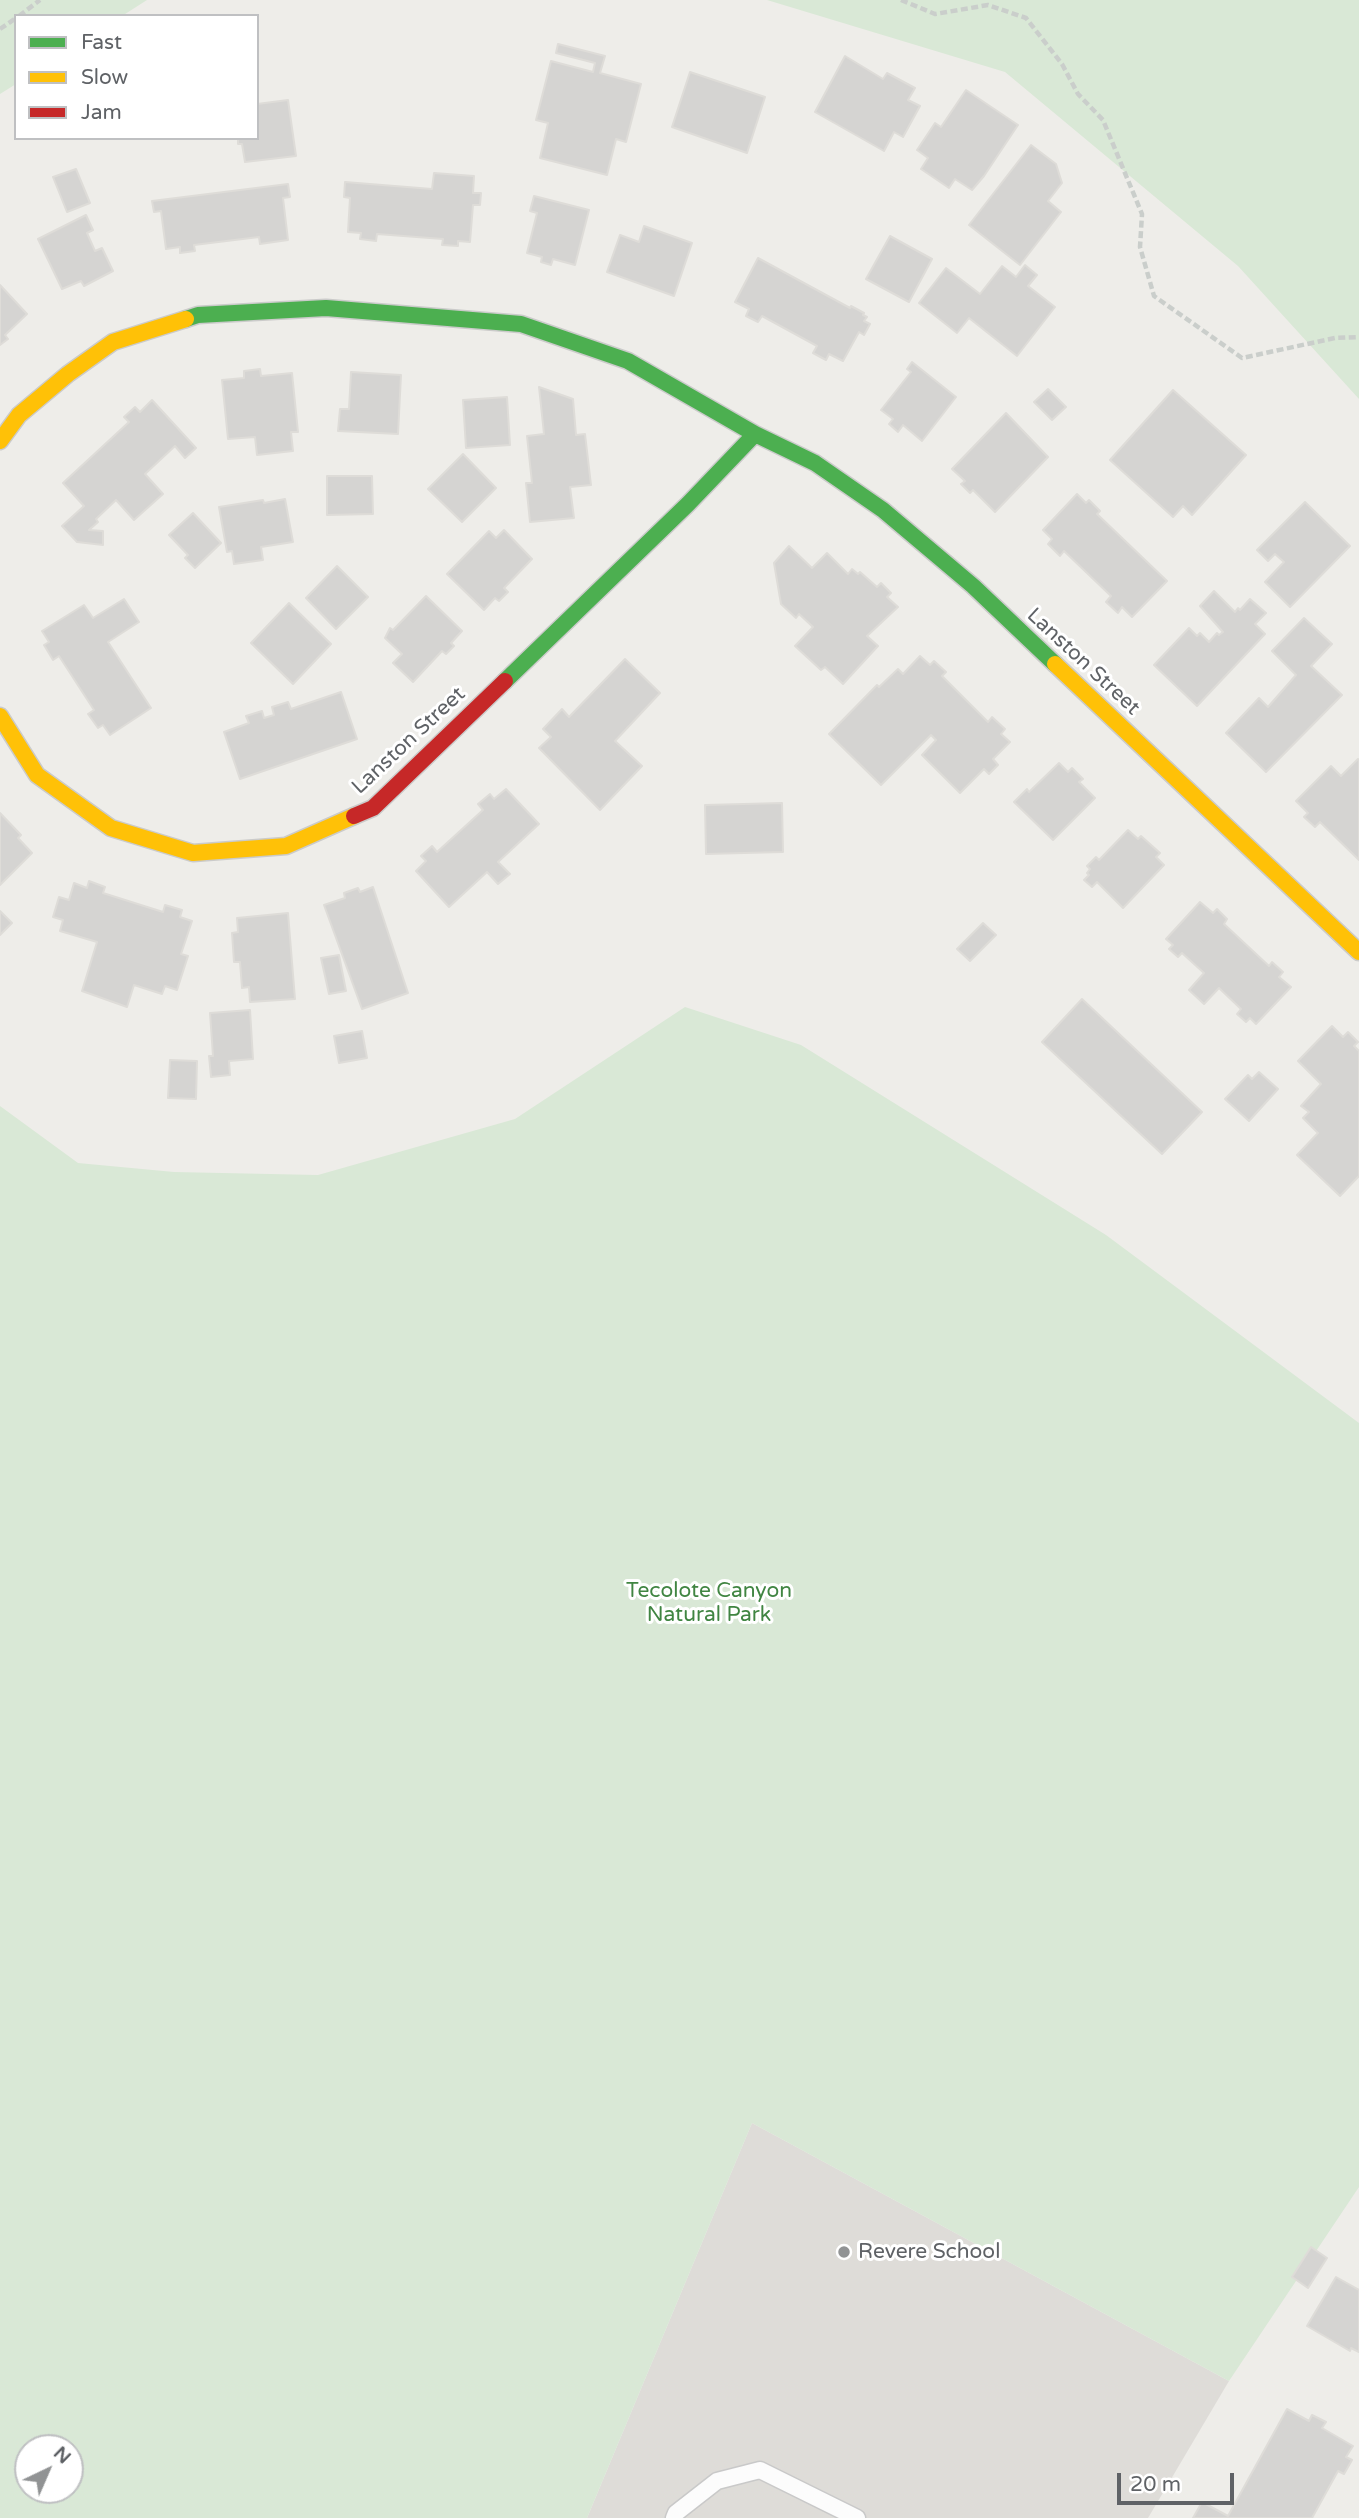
<!DOCTYPE html>
<html>
<head>
<meta charset="utf-8">
<style>
  body { margin:0 }
  #map { position:relative; width:1359px; height:2518px; overflow:hidden; background:#eeede9; font-family:"Varela Round",sans-serif }
  canvas { display:block }
  .legend { position:absolute; left:14px; top:14px; width:245px; height:126px; box-sizing:border-box; background:#fff; border:2px solid #bfc0c2; margin:0; padding:9px 12px; list-style:none; font-size:21px; color:#5f6266 }
  .legend li { display:flex; align-items:center; gap:14px; height:35px }
  .legend b { width:35px; border:2px solid #bfc0c2 }
  .north { position:absolute; left:14px; top:2434px; width:70px; height:70px; box-sizing:border-box; background:#fff; border:2px solid #bfc0c2; border-radius:50%; rotate:44deg; font-size:19px; font-weight:700; line-height:28px; text-align:center; color:#5f6266 }
  .north::after { content:''; display:block; margin:auto; width:24px; height:32px; background:#919394; clip-path:polygon(50% 0,100% 100%,50% 72%,0 100%) }
  .scale { position:absolute; left:1117px; top:2473px; width:117px; height:32px; box-sizing:border-box; border:4px solid #5f6266; border-top:0; padding-left:9px; font-size:21px; line-height:24px; white-space:nowrap; color:#5f6266; -webkit-text-stroke:5px #fff; paint-order:stroke }
</style>
</head>
<body>
<div id="map">
<canvas width="1359" height="2518"></canvas>
<ul class="legend">
<li><b style="height:9px;background:#4caf50"></b>Fast</li>
<li><b style="height:9px;background:#ffc107"></b>Slow</li>
<li><b style="height:9px;background:#c62828"></b>Jam</li>
</ul>
<div class="north">N</div>
<div class="scale">20 m</div>
</div>
<script>
const context = document.querySelector('canvas').getContext('2d');
context.lineJoin = 'round';
function paint(path, color) { context.fillStyle = color; context.fill(path, 'evenodd'); }
function stroke(path, color, width, dash) { context.strokeStyle = color; context.lineWidth = width; context.lineCap = dash ? 'butt' : 'round'; context.setLineDash(dash || []); context.stroke(path); }
function write(font, color, halo, rows, align = 'center') {
  context.font = font + ' "Varela Round",sans-serif'; context.lineWidth = 6; context.setLineDash([]); context.textBaseline = 'middle'; context.strokeStyle = halo; context.fillStyle = color; for (const [text, x, y, turn = 0] of rows) {
    context.save(); context.translate(x, y); context.rotate((+turn || 0) * Math.PI / 180); context.textAlign = isNaN(turn) ? turn : align; if (halo) context.strokeText(text, 0, 0); context.fillText(text, 0, 0); context.restore();
  }
}
const education = new Path2D(`
  M752,2123L1229,2381L1148,2518H587Z`);
const green = new Path2D(`
  M0,0H147L122,16H16V84L0,94Z
  M767,0H1359V399L1238,266L1005,72Z
  M685,1007L801,1045L1106,1235L1359,1423V2187L1229,2381L752,2123L587,2518H0V1106L78,1163L174,1172L318,1175L515,1119ZM28,2448H70V2490H28Z`);
const building = new Path2D(`
  M558,44L605,56L600,73L641,84L626,142L616,139L607,175L540,158L548,123L536,120L551,61L593,72L595,63L556,53Z
  M845,56L883,79L887,73L915,88L908,100L920,106L903,137L894,132L884,151L815,112Z
  M690,72L765,97L747,153L672,127Z
  M966,90L1018,125L984,176L972,190L955,179L949,188L921,169L928,158L917,150L935,123L941,127Z
  M288,100L296,156L245,162L242,144H238V138H257V104Z
  M1031,145L1056,164L1062,183L1048,201L1061,212L1020,265L969,225Z
  M76,169L90,203L67,212L53,177Z
  M434,173L474,176L473,193H481L480,205H473L470,242L458,241V246L442,245L443,239L377,234L376,241L360,239L361,233L348,232L350,198L344,197L345,182L432,189Z
  M288,184L290,197L283,198L288,240L260,244L259,237L194,245L195,251L180,253V247L166,249L161,211L154,212L152,201Z
  M534,196L589,210L575,265L553,259L551,265L541,262L542,257L527,253L537,213L530,211Z
  M86,215L93,230L87,233L95,251L102,248L113,271L84,286L81,281L62,289L38,239Z
  M644,226L692,243L674,296L607,272L620,235L639,242Z
  M890,236L932,259L909,302L866,279Z
  M758,258L850,308L851,306L864,313L863,315L867,317L864,321L870,324L864,335L859,332L843,361L829,354L826,360L813,353L817,346L762,316L758,322L746,316L749,309L735,302Z
  M1025,265L1037,275L1028,286L1055,307L1017,356L969,318L957,333L919,303L946,268L980,294L1002,266L1016,277Z
  M0,285L27,314L5,335L8,339L0,345Z
  M912,362L956,397L922,441L903,425L898,432L889,424L893,419L881,410L911,372L907,369Z
  M260,369L261,376L292,373L298,432H291L293,451L257,455L255,437L228,439L222,380L244,378V371Z
  M351,372L401,375L398,434L338,431L340,409H349Z
  M539,387L573,399L576,435L585,434L591,485L570,487L574,518L530,522L526,483H532L527,436L544,434Z
  M1048,389L1066,407L1052,420L1034,402Z
  M1173,390L1246,455L1192,515L1183,506L1173,517L1110,460Z
  M507,397L510,445L466,448L463,400Z
  M152,400L196,448L185,458L175,446L145,474L163,494L134,520L116,500L96,519L98,522L89,530L103,531V545L77,542L62,526L84,506L63,483L129,422L124,417L135,407L140,412Z
  M1006,413L1048,457L995,512L973,490L970,493L961,484L965,481L952,469Z
  M463,454L496,488L462,522L428,489Z
  M327,476H372L373,514L327,515Z
  M1077,494L1086,503L1089,500L1100,511L1097,514L1167,581L1132,617L1122,607L1118,613L1106,602L1111,596L1064,551L1060,556L1048,544L1052,539L1043,530Z
  M285,499L293,542L261,547L263,560L234,564L232,551L227,552L219,507L263,500L264,503Z
  M1305,502L1350,546L1290,607L1265,582L1284,562L1275,554L1268,561L1257,550Z
  M193,513L221,543L195,568L185,558L188,555L169,535Z
  M504,530L532,559L504,588L508,592L499,601L495,598L484,610L447,574L489,531L496,538Z
  M789,546L812,568L827,553L848,574L852,569L858,574L860,572L877,587L881,583L891,593L887,597L898,607L867,636L878,646L843,684L825,667L821,670L795,646L813,627L799,614L796,618L781,604L774,563Z
  M337,566L368,597L336,629L306,598Z
  M1214,591L1235,612L1238,608L1240,610L1250,599L1266,613L1255,624L1265,634L1197,706L1154,665L1189,628L1197,636L1200,633L1209,642L1217,633L1219,635L1223,632L1200,606Z
  M426,596L462,631L451,643L454,646L446,654L442,651L413,682L393,663L402,654L385,638L390,628L393,630Z
  M124,599L139,622L108,642L151,708L110,735L103,725L98,728L88,714L94,710L59,656L53,660L44,645L49,642L42,631L84,605L93,618Z
  M289,603L331,644L293,684L251,643Z
  M1304,618L1332,644L1311,666L1342,695L1266,772L1226,733L1259,698L1268,707L1296,675L1272,651Z
  M920,656L930,665L934,661L946,672L942,676L988,722L992,717L1005,729L1001,734L1010,742L993,759L998,765L989,774L984,769L960,793L922,755L936,740L931,735L881,785L829,734L877,685L879,687L898,669L903,674Z
  M625,659L660,693L615,741L642,766L600,810L539,748L551,737L543,729L562,709L569,717Z
  M341,692L357,739L240,779L224,732L249,723L246,716L262,711L264,718L274,715L272,707L288,702L291,709Z
  M1358,759L1359,760V860L1320,822L1315,827L1304,817L1308,813L1296,801L1331,766L1341,776Z
  M1059,763L1068,772L1072,768L1083,779L1079,782L1095,798L1053,840L1014,802L1027,789L1029,792Z
  M506,789L539,824L498,862L510,874L498,884L487,872L449,907L416,871L426,861L421,856L432,846L437,852L483,810L478,804L490,794L494,799Z
  M782,803L783,852L706,854L705,805Z
  M0,813L21,835L18,838L32,853L0,885Z
  M1128,830L1138,839L1141,836L1160,853L1156,857L1164,865L1123,908L1097,882L1092,887L1084,880L1089,875L1087,873L1090,869L1087,866L1096,857L1099,860Z
  M89,881L105,887L103,893L163,912L165,905L182,910L180,917L192,921L181,954L188,956L177,990L165,986L162,994L134,985L127,1007L82,991L97,942L60,931L63,920L53,917L59,897L69,900L74,883L87,888Z
  M373,887L408,993L362,1009L324,905L345,898L344,893L358,888L360,892Z
  M1200,902L1213,913L1217,909L1227,919L1224,924L1269,966L1272,962L1283,972L1279,977L1291,987L1256,1024L1250,1018L1246,1022L1237,1014L1241,1009L1219,988L1204,1004L1189,990L1204,973L1182,953L1178,957L1169,949L1173,945L1166,939Z
  M0,911L12,923L0,935Z
  M288,913L295,999L250,1002L249,987L242,988L240,962H234L232,933L238,932L237,918Z
  M983,923L996,935L970,961L957,949Z
  M339,955L346,991L329,994L321,958Z
  M1082,999L1202,1112L1162,1154L1042,1042Z
  M250,1010L253,1059L229,1061L230,1075L211,1077L209,1056H213L210,1013Z
  M1332,1026L1343,1037L1348,1032L1358,1042L1354,1046L1359,1051V1176L1340,1196L1297,1155L1318,1133L1303,1118L1309,1112L1301,1106L1321,1084L1298,1061Z
  M362,1031L367,1058L339,1063L334,1036Z
  M170,1060L197,1061L196,1099L168,1098Z
  M1259,1072L1278,1089L1249,1121L1225,1099L1248,1075L1252,1079Z
  M1311,2247L1327,2258L1308,2288L1292,2277Z
  M1336,2277L1359,2290V2352L1351,2348L1350,2351L1307,2326Z
  M1287,2409L1309,2421L1312,2415L1326,2422L1322,2428L1353,2446L1346,2457L1352,2460L1344,2474L1338,2471L1312,2518H1193L1202,2502L1228,2516Z`);
const path = new Path2D(`
  M901,0L935,14L988,5L1026,18L1062,64L1078,94L1103,120L1142,214L1140,247L1154,296L1242,358L1335,338L1359,337
  M19,16L40,0
  M0,29L16,18`);
const lane = new Path2D(`
  M674,2518L676,2513L717,2481L760,2470L857,2518`);
const fast = new Path2D(`
  M186,319L198,315L326,308L521,324L628,361L755,434L815,463L883,510L973,586L1055,664
  M505,681L688,504L755,434`);
const slow = new Path2D(`
  M0,441L19,415L68,374L113,342L186,319
  M1055,664L1359,952
  M0,716L37,775L111,828L193,853L286,846L354,816`);
const jam = new Path2D(`
  M354,816L373,808L505,681`);
const markers = [
  [844,2252,7,"#919394"]
];
const streetNames = [
  ["Lanston Street",1083,662,43],
  ["Lanston Street",409,741,-43]
];
const parkNames = [
  ["Tecolote Canyon",709,1591],
  ["Natural Park",709,1615]
];
const poiNames = [
  ["Revere School",858,2252]
];
paint(education, '#dedcd8');
paint(green, '#d9e8d6');
paint(building, '#d5d4d2');
stroke(building, '#dedcd8', 2);
stroke(lane, '#c9c9c9', 19);
stroke(fast, '#cbcbca', 19);
stroke(slow, '#cbcbca', 19);
stroke(jam, '#cbcbca', 19);
stroke(path, '#cacecb', 4.5, [7, 3.5]);
stroke(lane, '#fcfcfc', 16);
stroke(fast, '#4caf50', 16);
stroke(slow, '#ffc107', 16);
stroke(jam, '#c62828', 16);
for (const [x, y, r, color] of markers) { const dot = new Path2D(); dot.arc(x, y, r, 0, 2 * Math.PI); context.fillStyle = color; context.fill(dot); stroke(dot, '#fff', 2.5); }
write('21px', '#5f6266', '#fff', streetNames);
write('21px', '#408542', '#fff', parkNames);
write('21px', '#5f6266', '#fff', poiNames, 'left');
</script>
</body>
</html>
